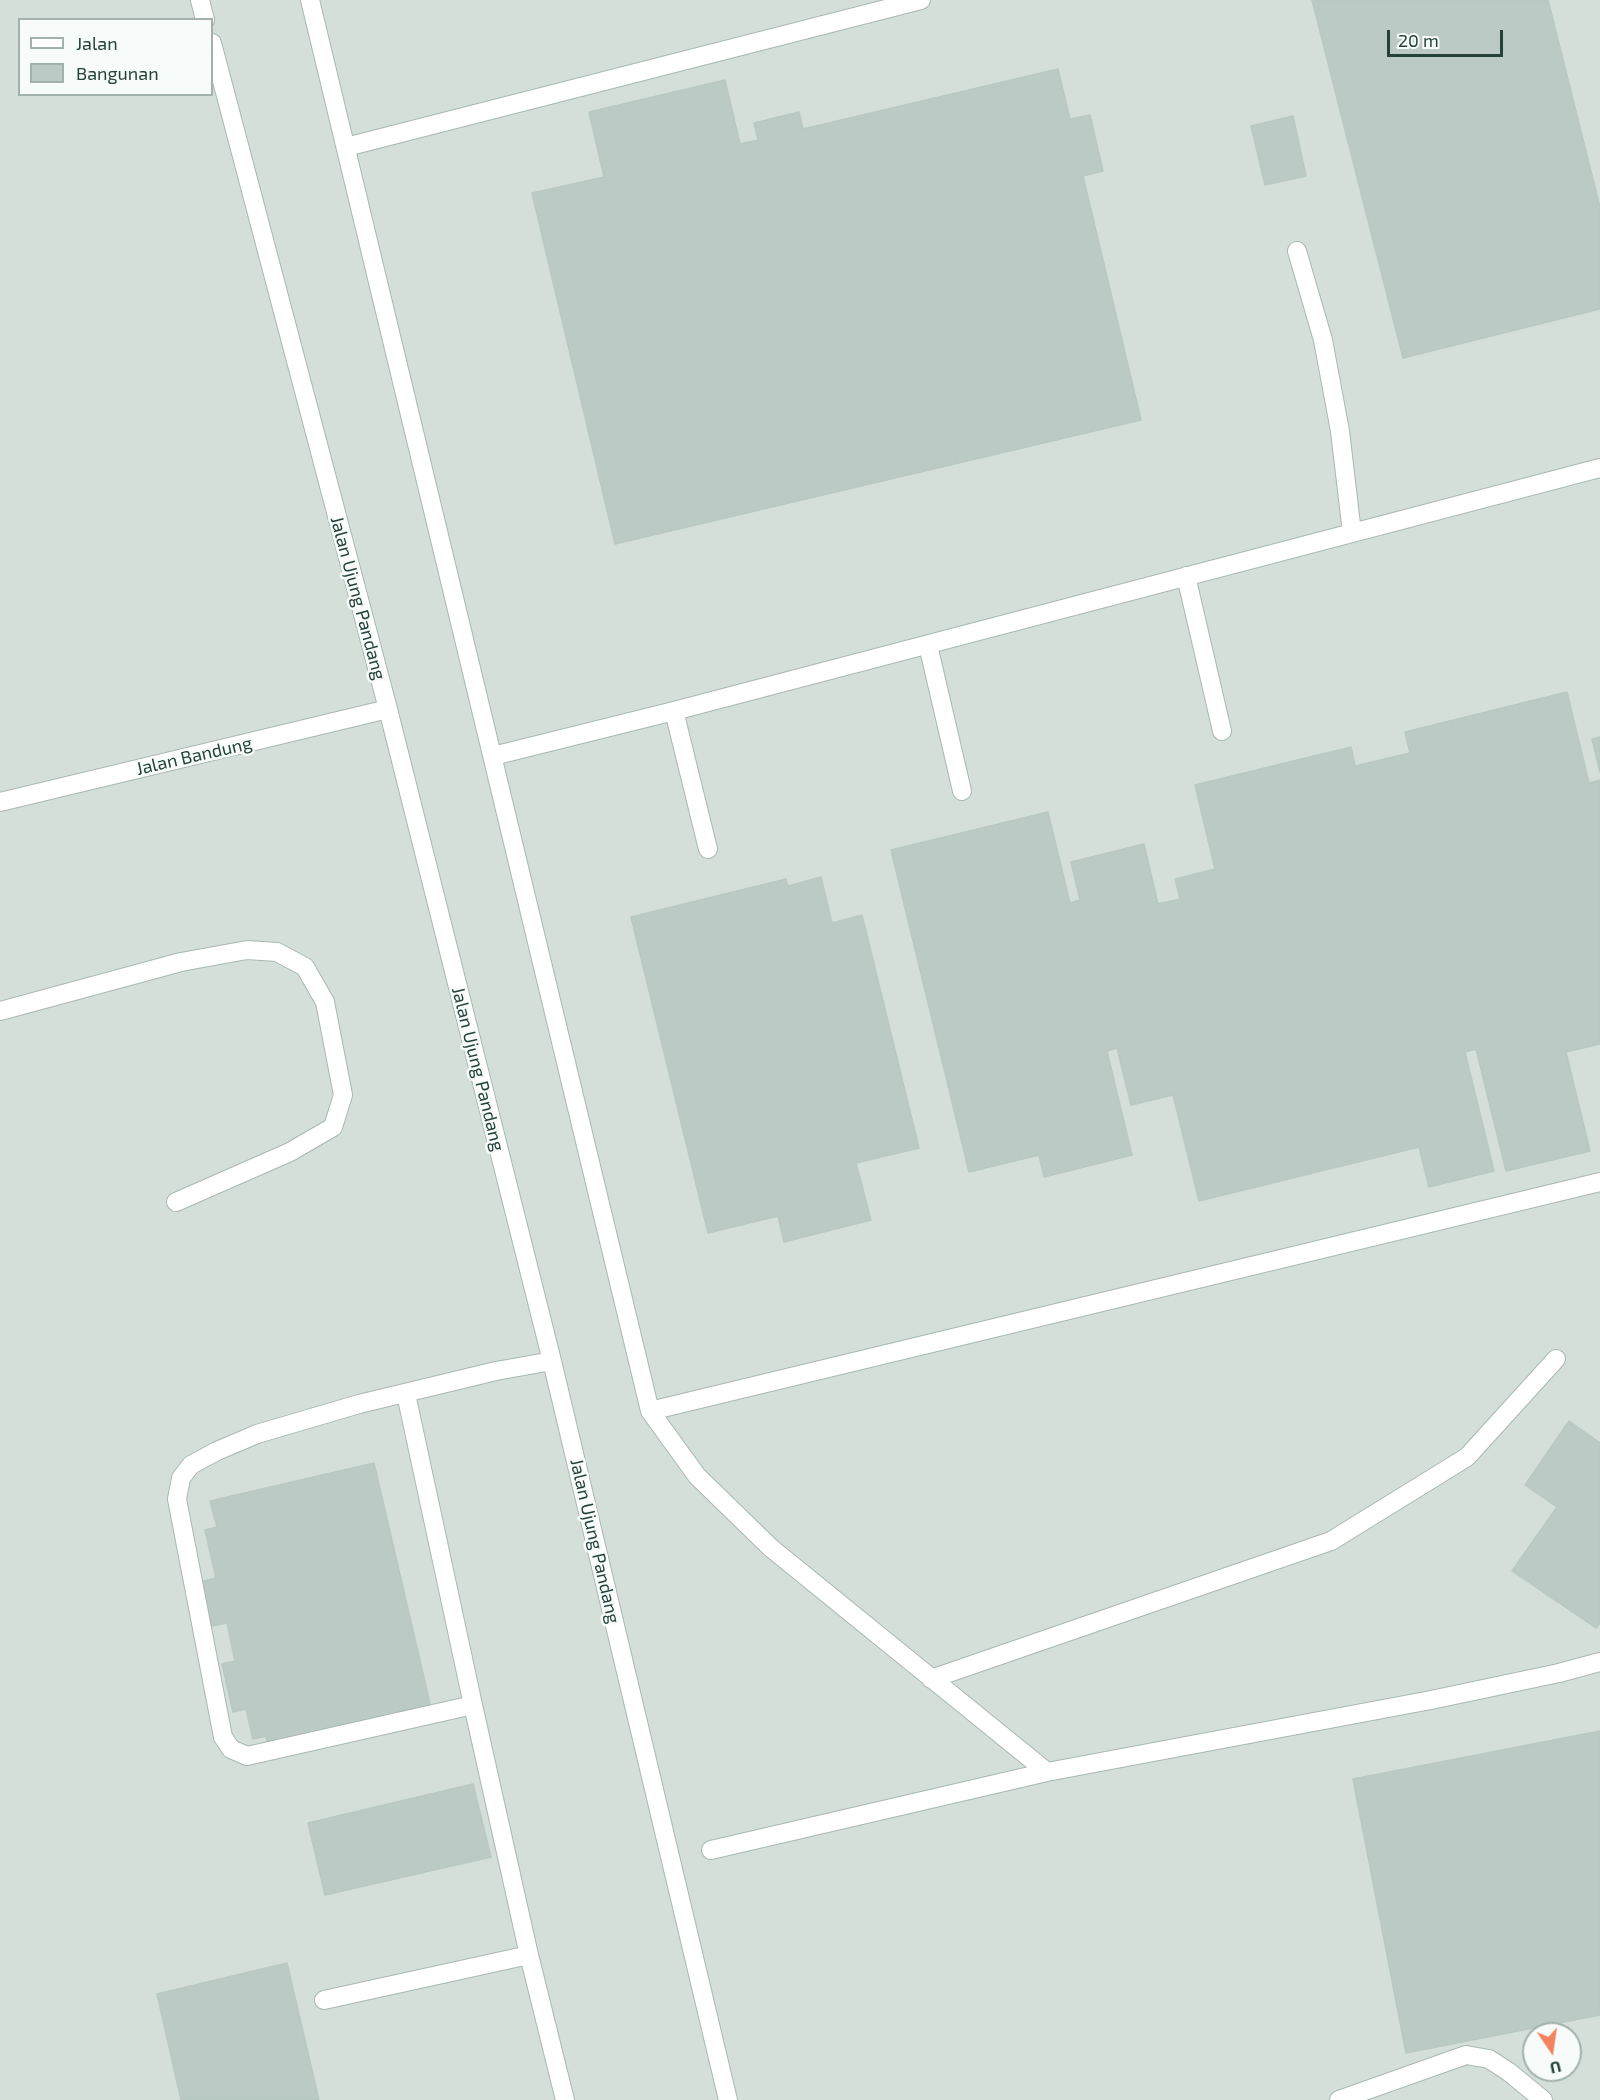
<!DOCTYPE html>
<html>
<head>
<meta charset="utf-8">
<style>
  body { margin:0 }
  #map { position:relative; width:1600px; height:2100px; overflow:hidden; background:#e6efeb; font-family:"Exo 2",sans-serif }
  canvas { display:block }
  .legend { position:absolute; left:18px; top:18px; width:195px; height:78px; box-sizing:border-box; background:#f7fbf9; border:2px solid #a3b1ad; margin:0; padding:8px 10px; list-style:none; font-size:18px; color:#24423a }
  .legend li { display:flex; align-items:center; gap:12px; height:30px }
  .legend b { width:30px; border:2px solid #a3b1ad }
  .north { position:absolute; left:1522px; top:2022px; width:60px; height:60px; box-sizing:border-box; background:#f7fbf9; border:2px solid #a3b1ad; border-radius:50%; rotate:167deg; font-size:16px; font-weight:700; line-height:24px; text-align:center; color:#24423a }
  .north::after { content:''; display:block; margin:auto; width:21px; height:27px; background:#f4845f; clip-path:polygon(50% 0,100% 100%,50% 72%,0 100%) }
  .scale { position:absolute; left:1387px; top:30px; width:116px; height:27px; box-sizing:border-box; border:3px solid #24423a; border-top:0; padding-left:8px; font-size:18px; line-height:21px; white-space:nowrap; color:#24423a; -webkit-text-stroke:4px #f7fbf9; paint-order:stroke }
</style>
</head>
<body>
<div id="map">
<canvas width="1600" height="2100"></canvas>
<ul class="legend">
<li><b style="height:8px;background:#fff"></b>Jalan</li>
<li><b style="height:16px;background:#bbcac4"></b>Bangunan</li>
</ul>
<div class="north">U</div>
<div class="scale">20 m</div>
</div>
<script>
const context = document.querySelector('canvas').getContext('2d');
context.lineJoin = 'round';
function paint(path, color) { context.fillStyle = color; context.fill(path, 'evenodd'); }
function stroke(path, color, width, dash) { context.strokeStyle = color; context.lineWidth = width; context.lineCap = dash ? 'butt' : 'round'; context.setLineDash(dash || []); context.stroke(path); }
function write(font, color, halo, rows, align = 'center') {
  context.font = font + ' "Exo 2",sans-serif'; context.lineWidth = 5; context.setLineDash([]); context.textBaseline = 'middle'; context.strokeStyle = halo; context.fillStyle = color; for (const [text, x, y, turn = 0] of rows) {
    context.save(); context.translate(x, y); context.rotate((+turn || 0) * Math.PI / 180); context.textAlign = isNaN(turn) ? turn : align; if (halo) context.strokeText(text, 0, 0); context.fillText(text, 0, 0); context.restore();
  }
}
const built = new Path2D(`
  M0,0H1600V2100H0ZM20,20H212V94H20ZM1534,2034H1570V2070H1534Z`);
const building = new Path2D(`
  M1312,0H1548L1600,207V309L1403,358Z
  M1058,69L1070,119L1090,115L1103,171L1083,176L1141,420L615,544L532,193L604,177L589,112L725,80L740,144L758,140L754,123L799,112L803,129Z
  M1293,116L1306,176L1265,185L1251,126Z
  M1567,692L1589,783L1600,780V1044L1566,1052L1590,1151L1506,1171L1476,1049L1465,1052L1494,1171L1429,1187L1419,1147L1199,1201L1173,1095L1131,1105L1117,1048L1107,1051L1132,1155L1044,1177L1039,1155L969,1172L891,850L1048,812L1070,903L1080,900L1071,862L1144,844L1158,904L1180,899L1175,879L1215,869L1195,785L1351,747L1355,766L1410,753L1405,732Z
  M1600,737V772L1592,739Z
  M821,877L832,923L862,915L919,1148L856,1163L871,1220L784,1242L778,1216L708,1233L631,917L786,879L788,886Z
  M1569,1421L1600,1443V1623L1596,1628L1512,1571L1557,1507L1525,1485Z
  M374,1463L431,1708L268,1746L266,1736L253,1739L246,1709L233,1712L222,1664L235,1661L227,1623L212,1626L201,1582L216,1578L205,1530L217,1527L210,1501Z
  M1600,1731V2015L1406,2053L1353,1779Z
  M473,1784L491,1857L325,1895L308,1823Z
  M287,1963L319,2100H181L157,1994Z`);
const minor = new Path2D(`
  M200,0L205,20
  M310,0L650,1411L697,1476L771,1548L1047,1772
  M212,43L388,709L552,1361L728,2100
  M346,147L921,0
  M1297,251L1323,340L1340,431L1352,533
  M1186,576L1222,731
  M928,645L962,791
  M674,711L708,849
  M493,756L674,711L1600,468
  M0,802L388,709
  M0,1011L181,962L247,950L277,952L305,967L325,1002L343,1095L333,1127L290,1152L176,1202
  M552,1361L496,1371L359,1404L257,1434L217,1451L191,1465L181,1478L177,1499L223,1737L231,1749L247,1756L473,1705L529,1955L565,2100
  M406,1394L473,1705
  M650,1411L1600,1182
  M931,1679L1331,1541L1467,1457L1556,1359
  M711,1850L1047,1772L1431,1700L1559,1673L1600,1662
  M324,2000L529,1955
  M1339,2100L1466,2055L1489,2059L1509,2072L1543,2100`);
const streetNames = [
  ["Jalan Ujung Pandang",358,598,75],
  ["Jalan Bandung",194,756,-13],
  ["Jalan Ujung Pandang",478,1069,76],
  ["Jalan Ujung Pandang",595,1541,77]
];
paint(built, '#d4dfda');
paint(building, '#bbcac4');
stroke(building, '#b8c9c2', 1.5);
stroke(minor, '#a8b8b2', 20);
stroke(minor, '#fff', 18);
write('18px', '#24423a', '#f7fbf9', streetNames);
</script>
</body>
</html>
